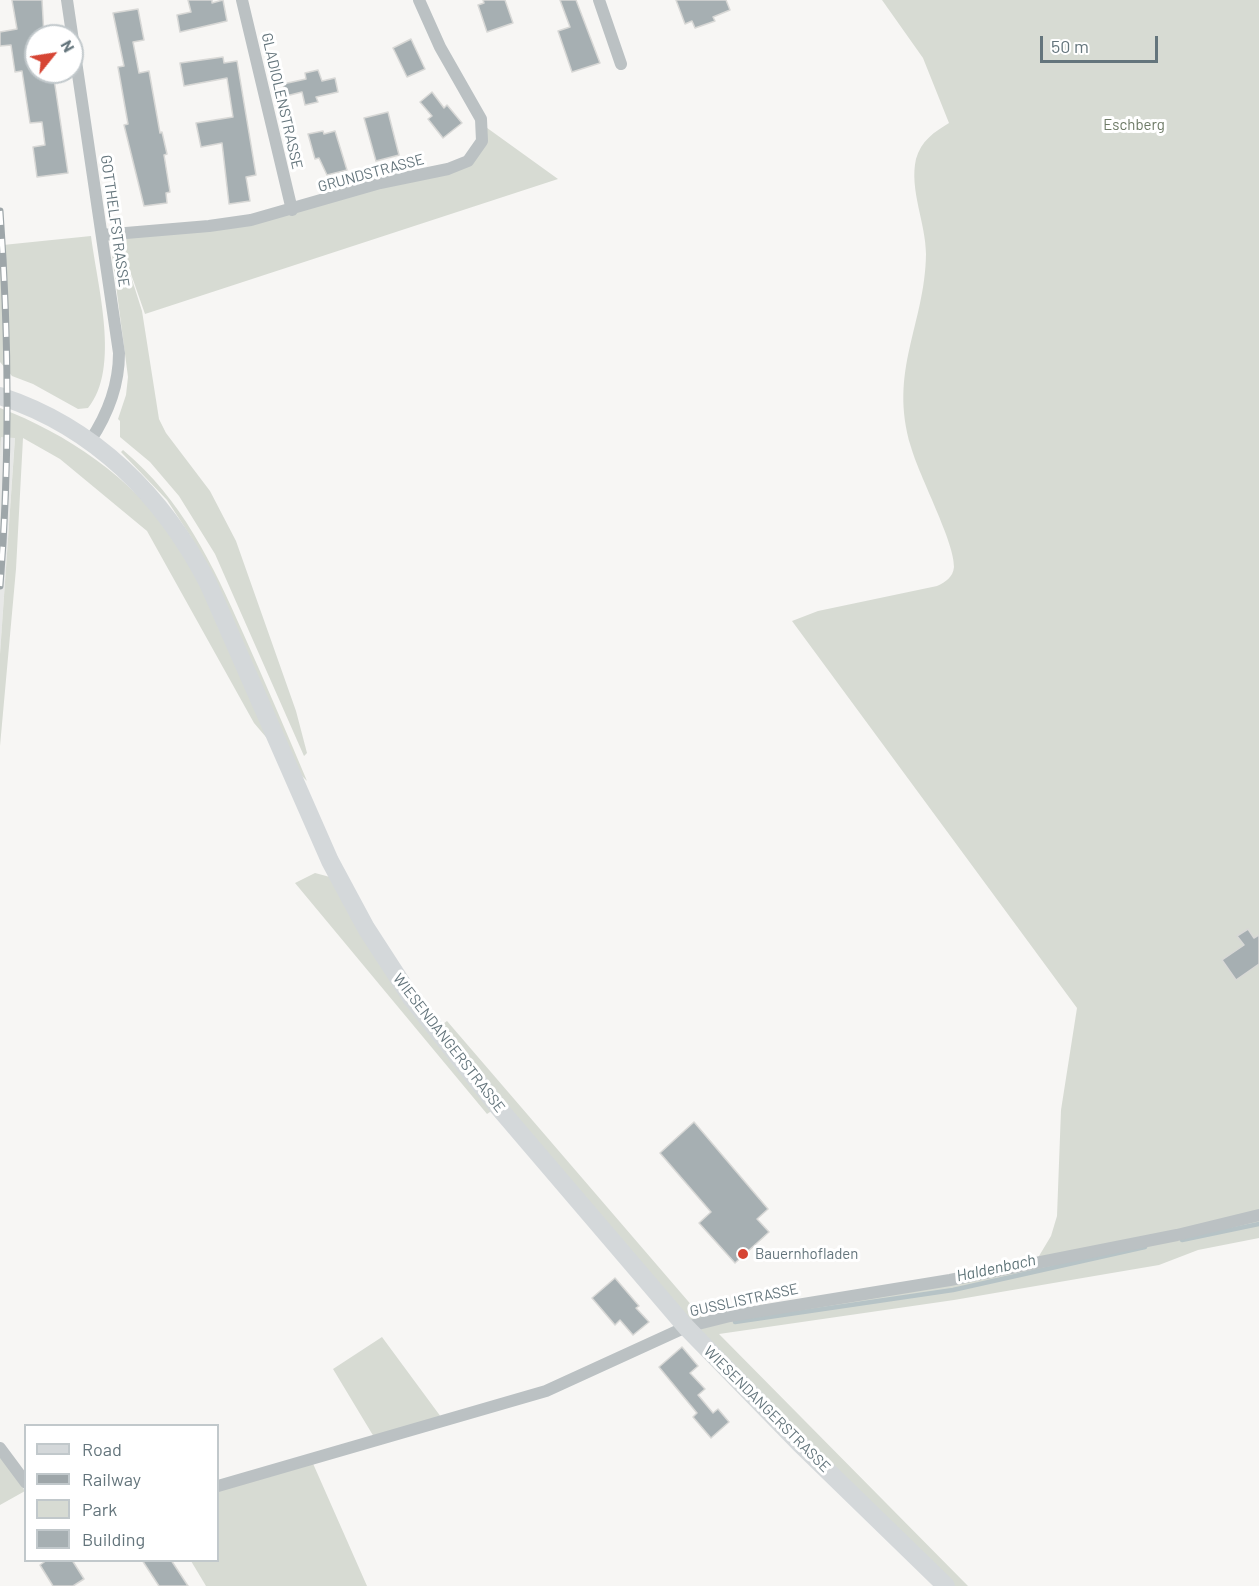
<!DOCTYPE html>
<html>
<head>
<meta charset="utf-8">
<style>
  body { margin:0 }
  #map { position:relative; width:1259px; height:1586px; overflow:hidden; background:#f7f6f4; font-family:Barlow,sans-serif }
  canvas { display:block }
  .legend { position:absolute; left:24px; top:1424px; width:195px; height:138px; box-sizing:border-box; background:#fff; border:2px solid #c1c8cb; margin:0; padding:8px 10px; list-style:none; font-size:18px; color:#64757c }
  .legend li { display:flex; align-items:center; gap:12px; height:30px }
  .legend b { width:30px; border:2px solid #c1c8cb }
  .north { position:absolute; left:24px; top:24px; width:60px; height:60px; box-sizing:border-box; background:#fff; border:2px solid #c1c8cb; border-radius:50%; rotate:60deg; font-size:16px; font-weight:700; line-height:24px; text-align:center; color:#64757c }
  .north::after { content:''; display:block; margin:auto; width:21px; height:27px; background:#d64534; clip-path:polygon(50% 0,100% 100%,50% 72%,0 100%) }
  .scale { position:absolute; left:1040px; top:36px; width:118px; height:27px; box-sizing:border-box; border:3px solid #64757c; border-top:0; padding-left:8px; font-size:18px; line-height:21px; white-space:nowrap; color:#64757c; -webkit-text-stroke:4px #fff; paint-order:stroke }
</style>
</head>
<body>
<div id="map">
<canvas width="1259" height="1586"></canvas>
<ul class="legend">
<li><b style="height:8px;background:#d4d8da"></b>Road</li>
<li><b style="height:8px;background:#9ea6a9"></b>Railway</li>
<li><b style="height:16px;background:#d7dbd3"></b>Park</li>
<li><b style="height:16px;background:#a6afb2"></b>Building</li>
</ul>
<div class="north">N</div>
<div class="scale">50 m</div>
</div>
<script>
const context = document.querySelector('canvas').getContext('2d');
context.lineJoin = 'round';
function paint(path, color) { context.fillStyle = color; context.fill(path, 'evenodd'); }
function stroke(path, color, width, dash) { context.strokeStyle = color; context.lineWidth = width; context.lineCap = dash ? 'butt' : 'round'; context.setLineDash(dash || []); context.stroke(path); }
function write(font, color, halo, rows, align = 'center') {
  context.font = font + ' Barlow,sans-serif'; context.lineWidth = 6; context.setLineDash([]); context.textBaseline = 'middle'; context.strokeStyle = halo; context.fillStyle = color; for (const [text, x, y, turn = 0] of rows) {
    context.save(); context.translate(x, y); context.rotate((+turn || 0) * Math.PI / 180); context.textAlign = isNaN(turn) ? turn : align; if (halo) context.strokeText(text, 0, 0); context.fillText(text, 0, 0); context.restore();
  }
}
const built = new Path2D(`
  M1,437H15L0,654V457Z`);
const green = new Path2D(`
  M882,0H1259V1238L1198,1250L1159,1265L1106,1274L954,1300L719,1334L968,1586H946L799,1443L435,1030L447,1021L706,1322L1036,1261L1051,1236L1057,1216L1061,1110L1077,1008L792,621L818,611L937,586C946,582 953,577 954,567C955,543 919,476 911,447C888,371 925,325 926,254C926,223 909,190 916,159C921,141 934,132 949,123L923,58Z
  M483,125L558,179L145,314L117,234L209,226L468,161Z
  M0,211L3,245L91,236C97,285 121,368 88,408L78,409L33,384L12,376L0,362Z
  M116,247L129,270L142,311L159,419L166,433L210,491L236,541L296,711L307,753L304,756L215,554L179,496L150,462L120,437V421L118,419L126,395L128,377L112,255Z
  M0,408C66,433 132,478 173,537C216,599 241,675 271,743L254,723L147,531L60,459L23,438L16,569L0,746V654L15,438L1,437L0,457Z
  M123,450C182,499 213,565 243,633C265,682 286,731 307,781L299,773L191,537L167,500L121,452Z
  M315,873L330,877L493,1110L487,1114L295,883Z
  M382,1337L441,1417L374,1437L333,1369Z
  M0,1456L25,1491L0,1505Z
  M311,1459L367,1586H206L191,1561L218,1560V1486Z`);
const stream = new Path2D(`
  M1182,1240L1259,1224
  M735,1322L953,1290L1145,1247`);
const building = new Path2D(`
  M12,0H42L44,36H36V72H53L68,173L37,177L33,147L45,145L42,122L30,123L22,71L15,72L11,45L0,46V32L17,29Z
  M188,0H212V3L223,0L227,21L180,32L177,15L191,12Z
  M483,0H505L513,23L487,32L478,5L484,3Z
  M560,0H576L600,63L572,72L558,31L570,27Z
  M676,0H726L730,10L713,17L715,21L695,28L692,21L685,24Z
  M138,9L144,40L133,42L139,73L149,71L160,133L162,132L167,154L164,155L170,192L166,193L167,203L144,206L124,125L128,124L118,67L124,66L113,13Z
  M411,39L425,69L407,77L393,48Z
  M223,57L224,63L237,61L256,175L246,177L250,201L229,204L222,143L201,147L196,123L233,117L227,78L184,86L180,63Z
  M318,70L322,81L335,78L338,92L316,97L318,102L305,105L302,92L286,96L283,84L306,79L305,73Z
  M432,92L444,108L447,105L462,123L443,138L428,119L432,116L420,102Z
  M388,112L399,155L376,161L364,118Z
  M323,131L324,134L335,131L347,170L327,175L319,158L315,159L308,134Z
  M1248,929L1254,938L1259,935V964L1236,980L1222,960L1244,945L1237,936Z
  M694,1122L768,1209L757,1219L769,1232L735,1263L699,1223L711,1212L660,1153Z
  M615,1278L639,1306L636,1308L649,1322L633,1335L620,1320L615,1325L592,1298Z
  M682,1347L698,1366L690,1373L705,1389L698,1395L713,1413L718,1409L729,1422L711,1438L693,1417L697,1413L659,1367Z
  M47,1560H72L84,1579L73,1586H53L40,1565Z
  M142,1560H171L188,1586H159Z`);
const minor = new Path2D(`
  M67,0L119,353C119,386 108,414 90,441
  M242,0L292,210
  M599,0L621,64
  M102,235L209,226L251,220L380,183L448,169L468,161L482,141L481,119L440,47L419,0
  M0,1448L26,1483
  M218,1486L546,1391L686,1327L730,1316L950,1280L1177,1235L1259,1215`);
const secondary = new Path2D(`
  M0,396C95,427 163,496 208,583L330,861L366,928L412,999L498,1107L686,1327L799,1443L946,1586`);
const rail = new Path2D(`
  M0,211C9,336 10,461 0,586`);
const markers = [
  [743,1254,6,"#d64534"]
];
const streetNames = [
  ["GLADIOLENSTRASSE",282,101,77],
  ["GRUNDSTRASSE",371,173,-15],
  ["GOTTHELFSTRASSE",115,221,82],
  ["WIESENDANGERSTRASSE",449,1043,52],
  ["GUSSLISTRASSE",744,1300,-12],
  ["WIESENDANGERSTRASSE",767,1409,45]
];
const parkNames = [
  ["Eschberg",1134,125]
];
const poiNames = [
  ["Bauernhofladen",755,1254]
];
const waterNames = [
  ["Haldenbach",996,1268,-12]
];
paint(built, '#e7e8e7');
paint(green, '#d7dbd3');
stroke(stream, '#b6c3c6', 4.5);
paint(building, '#a6afb2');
stroke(building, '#d8d8d6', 1.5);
stroke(minor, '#bbc1c3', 12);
stroke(secondary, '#d4d8da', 18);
stroke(rail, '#9ea6a9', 7);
stroke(rail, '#fff', 4.5, [14]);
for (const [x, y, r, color] of markers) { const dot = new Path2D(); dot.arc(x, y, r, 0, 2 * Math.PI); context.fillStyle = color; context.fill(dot); stroke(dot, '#fff', 2); }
write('15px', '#64757c', '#fff', streetNames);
write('15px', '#6d7a66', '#fff', parkNames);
write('15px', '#64757c', '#fff', poiNames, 'left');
write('italic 16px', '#5e7478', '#fff', waterNames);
</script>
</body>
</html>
